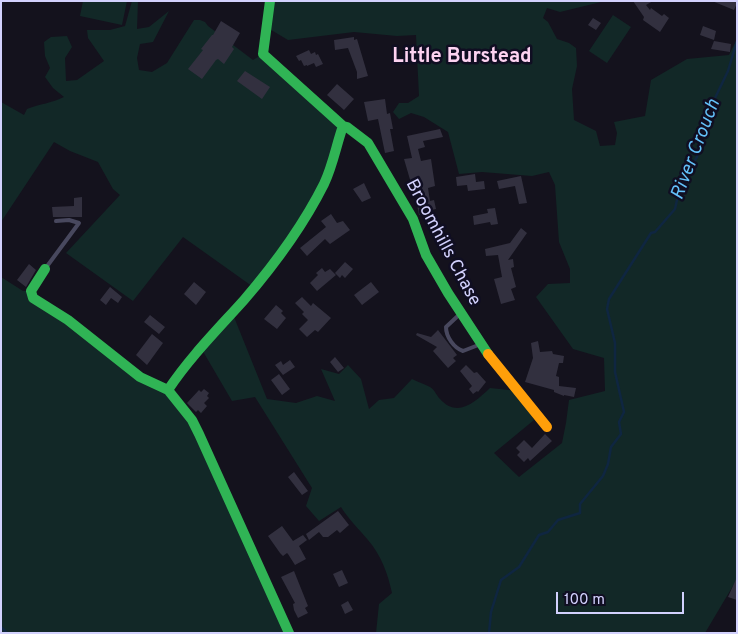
<!DOCTYPE html>
<html>
<head>
<meta charset="utf-8">
<style>
  body { margin:0 }
  #map { position:relative; width:738px; height:634px; overflow:hidden; background:#14121d; font-family:Overpass,sans-serif }
  canvas { display:block }
  .frame { position:absolute; inset:0; border:2px solid #d2d1fd; pointer-events:none }
  .scale { position:absolute; left:556px; top:592px; width:128px; height:22px; box-sizing:border-box; border:2px solid #d2d1fd; border-top:0; padding-left:6px; font-size:15px; line-height:18px; white-space:nowrap; color:#d2d1fd; -webkit-text-stroke:4px #100e22; paint-order:stroke }
</style>
</head>
<body>
<div id="map">
<canvas width="738" height="634"></canvas>
<div class="frame"></div>
<div class="scale">100 m</div>
</div>
<script>
const context = document.querySelector('canvas').getContext('2d');
context.lineJoin = 'round';
function paint(path, color) { context.fillStyle = color; context.fill(path, 'evenodd'); }
function stroke(path, color, width, dash) { context.strokeStyle = color; context.lineWidth = width; context.lineCap = dash ? 'butt' : 'round'; context.setLineDash(dash || []); context.stroke(path); }
function write(font, color, halo, rows, align = 'center') {
  context.font = font + ' Overpass,sans-serif'; context.lineWidth = 5; context.setLineDash([]); context.textBaseline = 'middle'; context.strokeStyle = halo; context.fillStyle = color; for (const [text, x, y, turn = 0] of rows) {
    context.save(); context.translate(x, y); context.rotate((+turn || 0) * Math.PI / 180); context.textAlign = isNaN(turn) ? turn : align; if (halo) context.strokeText(text, 0, 0); context.fillText(text, 0, 0); context.restore();
  }
}
const green = new Path2D(`
  M83,1H127L122,25L80,16Z
  M132,1H138L137,29L149,27L169,11L153,42L140,44L137,58L139,70L152,72L167,63L194,20H200L205,22L208,26L253,60L263,54L343,126L331,168L256,289L183,237L133,301L66,253L120,195L113,189L98,162L70,151L54,142L1,222V102L24,115L27,109C40,104 52,103 64,97L53,88L45,77L50,68L45,56L44,42L51,37L67,36L72,47L65,58L66,81L77,80L104,61L88,38L87,30H110L125,26Z
  M266,1H613L601,2L560,12L547,8L543,18L548,22L557,39L569,43L576,48L577,66L572,89L574,120L596,131L600,146L615,145L617,133L614,122L645,116L651,80L687,59L729,55L737,39V579L705,633H376L379,604L392,593C388,574 381,555 368,540C359,529 349,520 341,507L319,521L306,506L312,488L255,397L232,401L201,348L232,312L267,399L296,403L317,396L335,401L321,369L339,374L348,365L361,379L369,409L379,400L394,398L412,379C417,382 425,384 430,387C435,390 436,395 440,399C458,419 476,401 490,388L518,391L534,420L494,453L519,477L562,443L566,423L569,400L605,391L604,358L573,349L536,297L548,284L570,283V269L559,242L555,185L549,172L532,176L482,172L459,174L448,132L424,117L411,113L399,119L393,112L399,103H408L419,96L416,35L397,36L354,32L288,40L263,25Z
  M613,15L631,27L607,63L589,51Z
  M1,277L23,291H31L161,386L187,418L289,633H1Z`);
const stream = new Path2D(`
  M1,627L7,633
  M489,633L491,612L501,580L519,567L539,535L548,532L558,520L580,513V504L603,476L608,464L611,447L621,434L619,422L624,412L615,372V343L607,309L609,299L651,233L655,232L675,209L681,182L697,157L703,123L728,71L737,41`);
const building = new Path2D(`
  M633,1H653L646,5L650,10L651,8L662,16L664,14L669,18L660,32L643,20L644,17Z
  M712,1H737V3L734,10Z
  M593,18L601,23L596,30L588,25Z
  M221,21L240,33L232,47L234,49L224,64L218,59L216,60L202,79L188,69L203,50L201,49L212,35H213Z
  M703,26L716,31L714,40L700,35Z
  M354,37V40L357,39L368,76L357,79V72L348,48L335,50L334,40Z
  M714,41L731,44L730,52L711,49Z
  M309,50L311,54L315,52L316,55L318,54L323,64L316,67L314,63L307,66V65L304,66L301,60L299,61L296,56Z
  M245,71L270,87L262,99L237,81Z
  M337,84L354,99L344,110L327,95Z
  M385,99L387,114L390,113L393,129H390L394,151L385,153L378,119L368,121L364,102Z
  M440,129L443,137L423,141L425,147L418,149L421,161L431,159L435,186L428,188L430,201L434,200L436,209L431,210L432,213L419,215L413,183H411L404,159L412,158L407,136Z
  M475,174L476,182L484,181L485,189L468,191L467,185L457,186L456,177Z
  M521,176L527,203L519,204L515,186L499,189L497,181Z
  M364,183L371,198L362,202L353,189Z
  M82,197V217H53L52,207L74,206V198Z
  M495,208L498,224L491,225L490,222L474,225L473,216L488,213L487,209Z
  M331,214L337,223L343,221L350,230L330,244L325,239L307,256L300,248L326,227L321,221Z
  M521,228L527,233L508,260L513,259L514,267L511,268L516,287L511,289L515,300L501,304L494,279L502,277L498,255L486,256L485,249L510,243Z
  M345,262L353,269L345,278L342,275L340,278L335,273Z
  M29,264L36,270L26,287L17,280Z
  M322,268L325,272L330,269L336,275L317,291L310,283L318,275L316,273Z
  M194,282L206,292L196,305L184,294Z
  M371,282L379,292L362,305L354,295Z
  M110,287L122,297L118,303L111,298L106,305L100,300Z
  M302,297L311,306L313,303L331,318L318,332L315,330L307,337L299,329L308,320L302,314L304,312L295,303Z
  M276,305L283,311L281,313L286,318L277,329L264,319Z
  M150,315L165,327L159,334L144,322Z
  M438,330L457,355L453,358L456,361L448,368L433,351L437,347L416,335L417,333L431,337Z
  M152,334L163,343L147,365L136,355Z
  M538,341L540,352L552,351L553,354L564,356L563,363H559L556,376L559,377V386L576,388L574,397L564,395V396L554,392V390L525,382L533,358L531,343Z
  M335,357L344,368L338,372L330,362Z
  M290,360L295,367L283,375L275,365L281,361L283,365Z
  M466,365L474,373L477,372L486,382L478,392L477,391L473,394L469,389L472,386L460,371Z
  M279,374L290,389L282,395L271,380Z
  M204,389L209,393L207,396L209,398L204,403L207,406L201,413L198,410L196,412L187,403L199,390L201,392Z
  M545,434L552,441L530,461L528,458L524,462L517,455L520,452L516,448L524,440L532,448Z
  M294,472L308,491L302,495L288,477Z
  M338,511L349,525L340,533L337,530L328,537H323L319,532L309,540L306,534Z
  M282,526L293,541L303,535L307,540L299,546L306,559L295,565L288,554L287,553L283,556L280,553L268,536Z
  M342,570L348,583L339,587L333,574Z
  M294,571L308,606L305,608L308,613L298,618L294,610L293,604L295,603L281,577Z
  M737,577V600L728,597Z
  M348,601L353,610L345,614L341,605Z`);
const lane = new Path2D(`
  M45,269L79,223L69,220L56,221
  M461,313L446,327C446,337 454,348 463,351L481,344`);
const fast = new Path2D(`
  M270,1L263,54L343,126L347,127L368,143L413,219L426,255L448,293L488,354
  M45,269L31,291L33,298L68,320L140,377L168,390
  M289,633L199,434L192,420L168,390C190,357 218,329 244,300C275,264 303,226 324,184C333,165 336,146 343,126`);
const slow = new Path2D(`
  M488,354L547,427`);
const streetNames = [
  ["Broomhills Chase",442,243,62]
];
const waterNames = [
  ["River Crouch",697,150,-69]
];
const quarterNames = [
  ["Little Burstead",462,58]
];
paint(green, '#122827');
stroke(stream, '#0f2641', 2.5);
paint(building, '#32303f');
stroke(lane, '#48485e', 4);
stroke(fast, '#30b455', 10);
stroke(slow, '#ff9f0a', 10);
write('18px', '#d2d1fd', '#100e22', streetNames);
write('italic 19px', '#63c0f9', '#100e22', waterNames);
write('bold 20px', '#fdd3f1', '#100e22', quarterNames);
</script>
</body>
</html>
